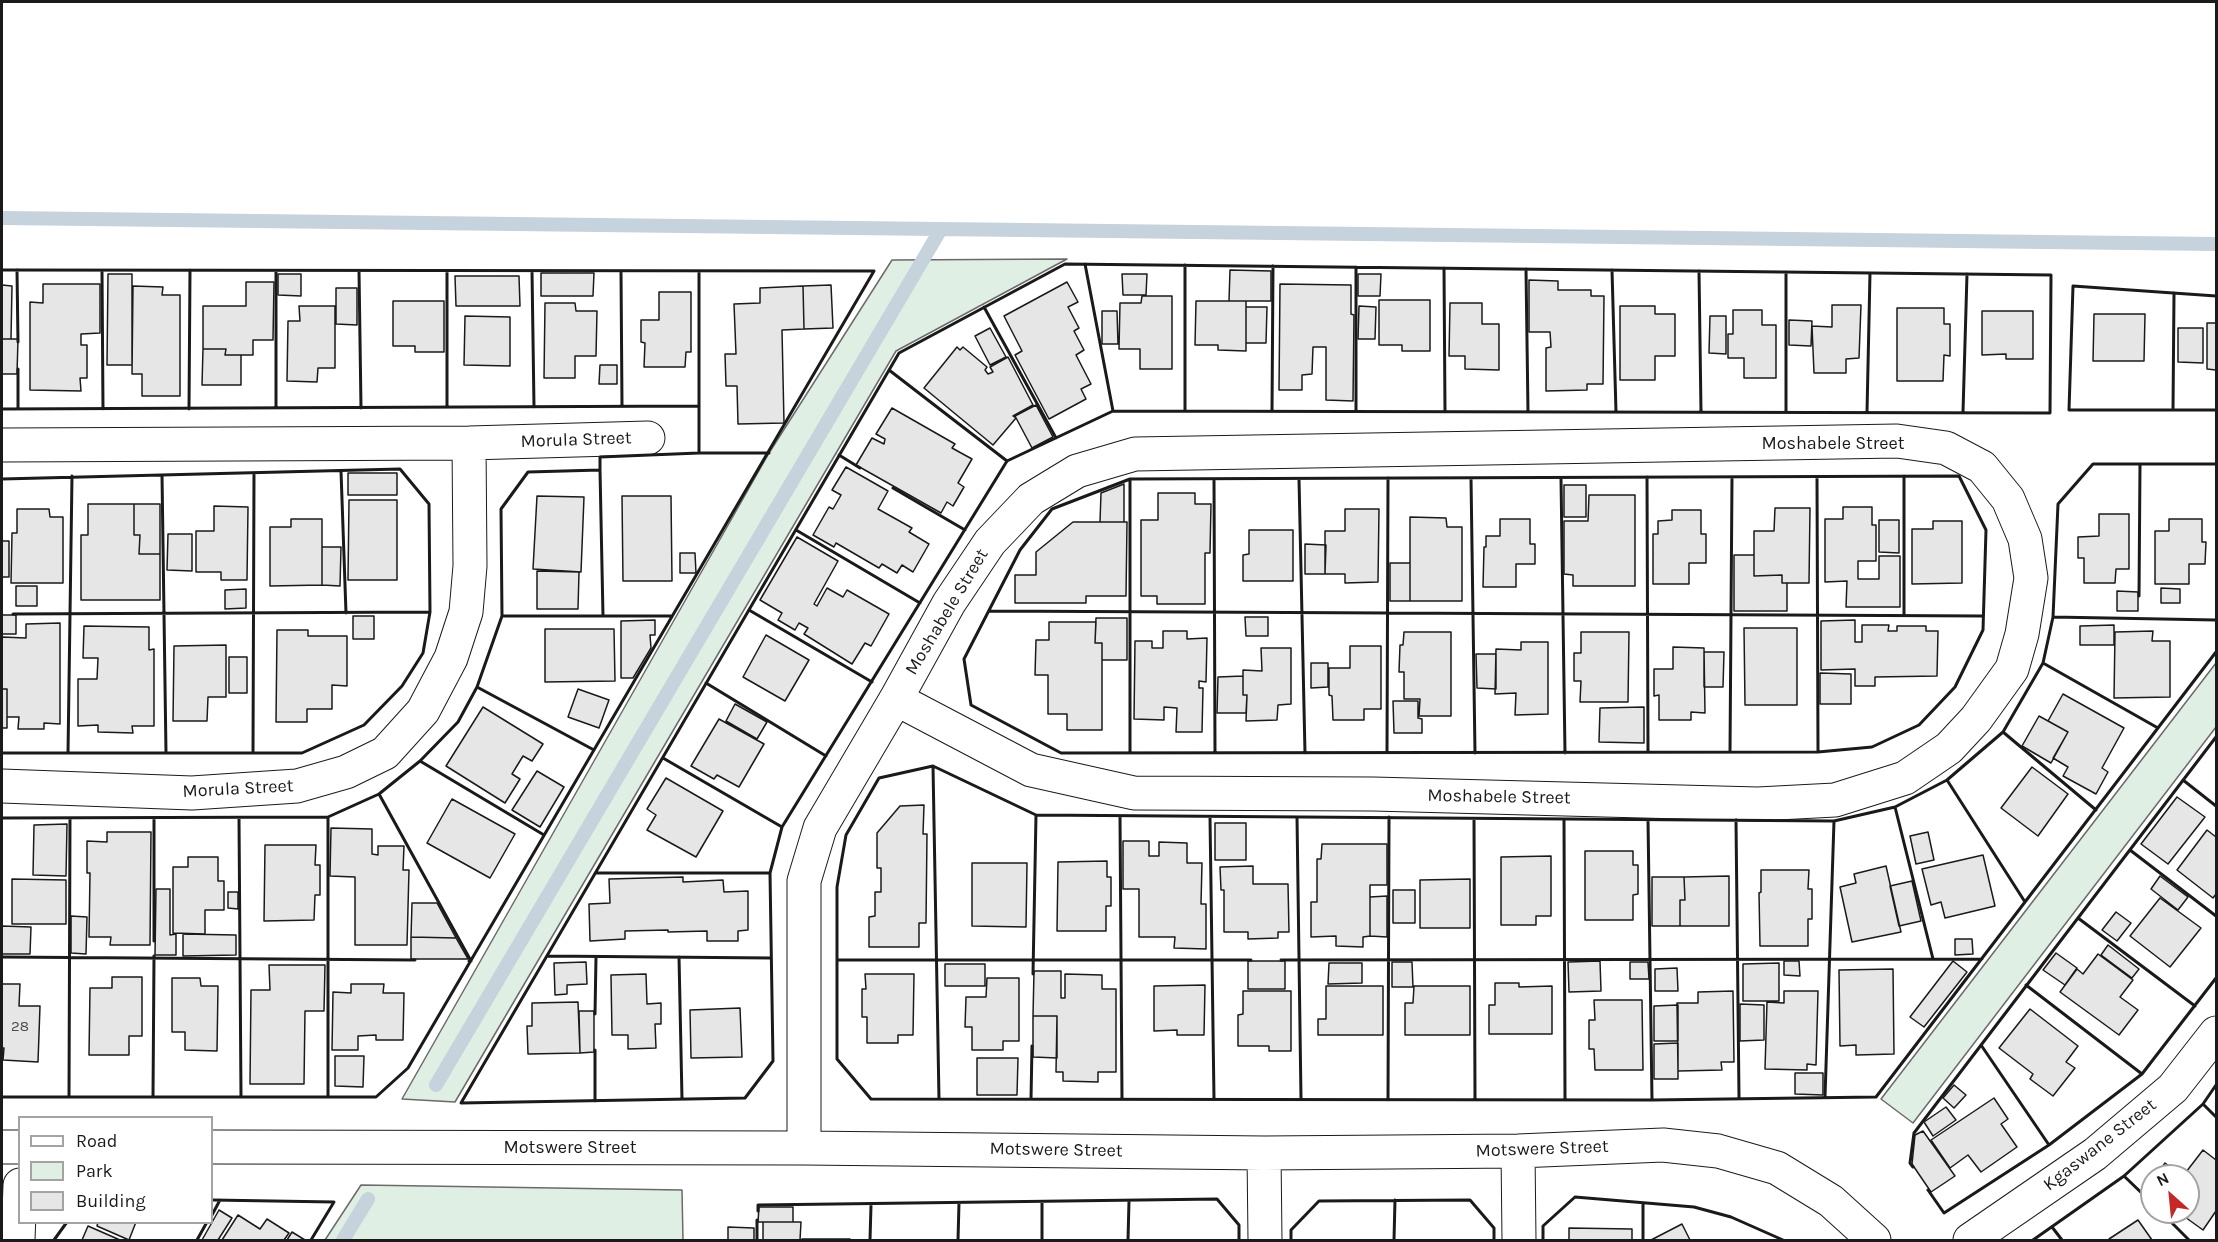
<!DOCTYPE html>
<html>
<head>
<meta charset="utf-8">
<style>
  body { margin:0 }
  #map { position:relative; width:2218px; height:1242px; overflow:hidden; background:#fff; font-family:Karla,sans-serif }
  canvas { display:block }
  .frame { position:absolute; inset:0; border:3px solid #1a1a1a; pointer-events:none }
  .legend { position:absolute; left:18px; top:1116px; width:195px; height:108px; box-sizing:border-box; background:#fff; border:2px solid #a3a3a3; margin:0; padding:8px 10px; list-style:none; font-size:18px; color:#1a1a1a }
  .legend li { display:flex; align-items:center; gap:12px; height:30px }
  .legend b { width:30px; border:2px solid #a3a3a3 }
  .north { position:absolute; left:2140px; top:1164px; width:60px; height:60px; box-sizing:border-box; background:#fff; border:2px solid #a3a3a3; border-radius:50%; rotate:333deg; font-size:16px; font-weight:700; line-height:24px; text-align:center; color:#1a1a1a }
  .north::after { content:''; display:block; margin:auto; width:21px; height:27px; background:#c62828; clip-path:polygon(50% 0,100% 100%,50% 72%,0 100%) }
</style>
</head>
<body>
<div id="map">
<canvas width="2218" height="1242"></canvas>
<div class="frame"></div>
<ul class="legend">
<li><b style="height:8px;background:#fff"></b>Road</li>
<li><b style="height:16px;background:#e0efe3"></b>Park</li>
<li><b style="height:16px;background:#e6e6e6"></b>Building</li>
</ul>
<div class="north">N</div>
</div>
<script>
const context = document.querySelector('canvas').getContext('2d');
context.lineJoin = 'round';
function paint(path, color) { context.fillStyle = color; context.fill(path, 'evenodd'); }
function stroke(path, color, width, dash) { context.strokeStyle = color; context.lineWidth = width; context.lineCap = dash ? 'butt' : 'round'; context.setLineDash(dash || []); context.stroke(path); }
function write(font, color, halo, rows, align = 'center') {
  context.font = font + ' Karla,sans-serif'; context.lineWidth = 4.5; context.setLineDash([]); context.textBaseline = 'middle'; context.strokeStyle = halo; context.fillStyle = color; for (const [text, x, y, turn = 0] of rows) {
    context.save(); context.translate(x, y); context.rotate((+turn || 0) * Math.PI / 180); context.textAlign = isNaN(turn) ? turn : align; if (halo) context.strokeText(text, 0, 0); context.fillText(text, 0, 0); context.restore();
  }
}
const green = new Path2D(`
  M1067,259L896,351L455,1102L402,1099L769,453L892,260Z
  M2216,663V727L1913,1123L1881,1099Z
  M361,1185L682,1190L683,1240H325Z`);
const stream = new Path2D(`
  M2,218L2216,244
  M436,1085L941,229
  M343,1240L368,1199`);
const building = new Path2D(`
  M1230,270L1271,271V301H1229Z
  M541,273H594L593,296H541Z
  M108,274H132V365H107Z
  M278,274H301V296L278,295Z
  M1122,274H1147L1146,295H1123Z
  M1358,274H1381L1380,296H1358Z
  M455,276H519L520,306H456Z
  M1529,280L1558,281V290H1591V296H1604L1603,384H1587V390L1546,391V348L1551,347L1550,332H1529Z
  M246,282H274L273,340H253V355H225L226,349H203V306H246Z
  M1067,282L1078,302L1068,307L1079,328L1074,331L1084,350L1076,355L1091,384L1081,389L1086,399L1049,419L1015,355L1022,351L1004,316Z
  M43,284H100V333L81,334V345H87V378H80L81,391L30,390V302L43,303Z
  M1280,284L1351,285V314L1354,315L1353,401L1326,400V347H1313L1312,374L1302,375V390H1279Z
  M2,285L12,286L11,339H2Z
  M831,285L833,328L804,329L803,286Z
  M133,286L163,287L162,295H180V396H142V374H132Z
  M803,286L804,329L782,330L784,423L738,424L737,386H726L725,354H736L734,304L760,303V288Z
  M336,288H357V325L336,324Z
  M659,292H691V352H686L685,367H644L645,343L641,342V320H659Z
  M1142,296H1172V369H1140V349H1119L1120,303H1141Z
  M1379,300H1430V351H1402V345H1379Z
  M393,301H444V352H415V346H393Z
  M1196,301H1246V351L1218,350V345H1195Z
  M545,303H575L576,311H597L596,356H575V378H544Z
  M1450,303H1482V324H1499V370L1465,369V356H1449Z
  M1832,305H1861L1859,358L1846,359V373H1814L1812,326L1832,327Z
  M299,306H335V368H318L317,382L287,381L288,321H300Z
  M1359,306L1376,307L1375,339H1358Z
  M1620,306H1655V314H1675V356H1655V380H1620Z
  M1246,307H1267L1266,343H1246Z
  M1897,308H1944V324H1950V356L1944,355L1943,381H1897Z
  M1733,310H1762V325H1776V378H1744V358H1728V334H1733Z
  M1102,311H1117L1118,344H1102Z
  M1982,311H2033V359H2006V354L1982,355Z
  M2094,314H2145L2144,361H2093Z
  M465,316L510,317V366L464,365Z
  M1710,316H1726V354L1709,353Z
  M1789,320L1812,321L1811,346L1789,345Z
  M2207,323H2216V370L2207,369Z
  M990,328L1006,357L990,365L975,336Z
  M2178,328H2203V363L2178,362Z
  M2,339H18L17,374H2Z
  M957,347L960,350L963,347L987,367L985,370L988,374L993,372L990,367L1008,357L1033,405L1013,416L1016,418L993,445L924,388Z
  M203,349H226L225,355H241V385H202Z
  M600,365H617V384H599Z
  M1036,405L1053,437L1032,448L1015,416Z
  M892,408L955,444L952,448L972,459L958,483L964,487L953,506L947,502L941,513L856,465L872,438L884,444L885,439L876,434Z
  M846,467L888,491L878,509L912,528L909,532L929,544L913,572L902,565L897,573L882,564L879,568L836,543L834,547L813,535L829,507L833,509L841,495L832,490Z
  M348,473H397V495H348Z
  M1124,484V522H1100L1101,493Z
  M1564,485H1586V517H1564Z
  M1158,493H1195V504H1211L1210,553H1205V604H1157V596H1141V520H1158Z
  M1589,495H1635V586H1573V575L1564,574V521H1588Z
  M537,496L584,497L581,572L533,569Z
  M622,496H671L672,581H623Z
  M349,500H397V580H348Z
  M88,504H134V535H140L139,554H160V600H81V535H88Z
  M134,504H160V554H139L140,535H134Z
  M214,506L248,507L247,580H221V572H196V531H214Z
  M1843,507H1872V525H1876V561H1858V579H1879V556H1900V607H1846L1847,581L1825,582V519H1843Z
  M1775,508H1810L1809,583H1782V575L1754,576V531H1774Z
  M17,509H49L50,517H63V583H11L12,533H17Z
  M1345,509H1379L1378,582L1345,583V574H1325V531H1345Z
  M1672,510H1701V534H1706V563H1689V584H1653V534H1658V521L1672,520Z
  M2099,514H2129V569H2116L2115,583H2084V558H2078V537L2099,536Z
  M1410,517L1446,518L1447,527H1462V601H1410Z
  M291,519H322V585L270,586V527H291Z
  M1500,519H1530V544H1535V564H1516V587H1483L1484,547H1486V536H1500Z
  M2169,519H2202V542H2206L2205,564H2189V584H2155V531H2169Z
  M1879,520H1899V553L1879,552Z
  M1933,521H1962V583L1912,584V529H1933Z
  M1073,522H1127L1126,596H1086V603H1015V575H1036V552Z
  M1249,530H1293V581H1243V555L1249,554Z
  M168,534H192V571L167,570Z
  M797,537L838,561L814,604L817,606L827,588L843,597L847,590L889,614L871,646L865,643L852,664L804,634L808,628L799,623L795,630L778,620L782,613L760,600Z
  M2,541H9V577H2Z
  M1305,544L1326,545L1325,574H1305Z
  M322,547H341L340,586L322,585Z
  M680,553H695L696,573H680Z
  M1734,555H1754V576L1782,575V583H1787V611H1734Z
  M1390,563H1410V601H1390Z
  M537,571L579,572L578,609H537Z
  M16,586H37V606H16Z
  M2161,588L2180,589V603H2161Z
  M246,589V608L225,609V590Z
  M2117,591L2138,592V611H2117Z
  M2,615H16V634H2Z
  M353,616H374V639H353Z
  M1245,617H1268V636H1246Z
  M1096,618H1127V660H1102V643H1095Z
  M655,620V635H650L651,648L633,678H621V621Z
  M1855,620V642H1862V625H1889L1888,631H1897V626H1926V631H1938L1937,676L1875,677V686H1855V669L1821,670V621Z
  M1049,622H1096L1095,643H1102V730H1067V714H1048V675H1035L1036,640H1049Z
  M60,623V724L44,723V729H18L19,717H7V689H2V637L26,638V624Z
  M2114,625V645H2080V626Z
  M84,626L149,627V650L154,649V726H132L133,733L98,732V725L78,726V679H97L98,658H83Z
  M1744,628H1797V705H1745Z
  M545,629H614L615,681L545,682Z
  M277,630H308V636H347V686L332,685V709H307V722H276Z
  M1163,631H1187V639L1207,638L1206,682L1199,681V688H1203L1202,732H1176L1177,708L1164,707V720L1134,719L1135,641H1152V648H1163Z
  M2153,631L2152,641H2170V697L2114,698L2115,632Z
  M1404,632H1451V716H1419L1420,699H1404V672H1399L1400,645H1403Z
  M1581,632H1629L1628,702H1580L1581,681H1574V653H1581Z
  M766,635L809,660L785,701L743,677Z
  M1521,642H1548V714L1515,715L1516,693L1495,694L1496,649L1521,650Z
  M226,645V697H208L207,721H173L174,646Z
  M1350,646H1381V709H1364V720H1333L1332,696L1329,695V668H1350Z
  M1673,647L1704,648L1705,713L1691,712V720H1659V695L1654,696V669H1673Z
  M1261,648H1291V704L1278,705L1277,720L1246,721L1247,695H1243V670L1262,671Z
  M1704,652H1724L1723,687H1704Z
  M1476,654H1496V689L1477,688Z
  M229,657H247V693H229Z
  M1311,663H1328V687L1311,688Z
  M1820,673L1851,674V704H1820Z
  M1243,676V695H1247L1246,713H1217L1218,677Z
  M2,689H7V728H2Z
  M578,689L609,700L599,728L568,717Z
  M2063,694L2124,728L2102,768L2108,772L2096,794L2063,776L2068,767L2053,758L2068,732L2048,721Z
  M1393,701H1418V718L1422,719V733H1394Z
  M735,704L767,722L757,739L726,721Z
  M483,707L543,744L532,761L523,756L512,774L520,779L505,803L446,766Z
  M1644,707V743L1599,742L1600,708Z
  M2039,716L2068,732L2051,763L2022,746Z
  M719,719L764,744L739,787L717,775L714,779L691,766Z
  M2032,767L2068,794L2038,836L2001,808Z
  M537,771L564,787L540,827L512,810Z
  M666,778L723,811L696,857L647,830L656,815L647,809Z
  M2177,797L2205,817L2168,864L2141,844Z
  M452,799L515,834L490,878L427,843Z
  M924,805L923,834H927L926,923H919V947H869V917L875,916V892H881V868H877V833L900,806Z
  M1215,823H1246V860H1215Z
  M67,824L66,876L33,875L34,825Z
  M331,828L372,829V854L378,855V846H404L403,870H409L407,945H355V877L330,876Z
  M2207,830L2216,837V894L2213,898L2177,870Z
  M107,832H151L150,945H110L111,937H89L90,873H87V841L107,842Z
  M1928,832L1934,860L1916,864L1910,836Z
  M1123,841H1149V856H1159V842L1187,843V863H1202L1201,904H1206V949L1174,948L1175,937H1139V889H1123Z
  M1322,844H1387V885H1370V936L1363,937V947L1336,946V936L1311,937V902H1317V859H1321Z
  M265,845H316L315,865H320V895H315L314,920L264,921Z
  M1585,851H1633V865H1638V894L1633,895V920H1585Z
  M1983,855L1995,906L1945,918L1941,902L1931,905L1922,869Z
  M1551,856V916H1536V925H1501V857Z
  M188,857H218V881H224V910H205V934L173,933V867H188Z
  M1107,861V877H1111V906H1106V931H1057L1058,862Z
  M972,863H1027L1026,927L972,926Z
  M1253,866V884H1288L1289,932H1278V938L1248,939V932H1224V890H1221L1220,867Z
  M1886,866L1901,932L1852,942L1840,887L1856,883L1854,874Z
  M1761,870H1809L1808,889H1812V919H1808V946H1760L1759,893L1761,892Z
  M1729,876V926H1680V900H1685L1684,877Z
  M2160,876L2188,897L2178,910L2151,889Z
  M683,877V882L723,880L724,892L748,891V930L738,931V941H707V931L668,932V930L625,931V939L590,941L589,904L610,903L609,879Z
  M1652,877H1684L1685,900H1680V926H1652Z
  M12,879L66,880V924H12Z
  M1470,879V928H1420V880Z
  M1912,881L1921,921L1899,926L1890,886Z
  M156,889H170V935L176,934V955H155Z
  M1393,890H1415V923H1393Z
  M228,892H238V909L228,908Z
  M1387,896V937L1370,936V897Z
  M2160,898L2201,928L2170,967L2130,936Z
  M412,903H437L456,938L411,937Z
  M2116,912L2131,923L2117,941L2102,930Z
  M71,916L87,917L86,954L71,953Z
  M2,926L31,927L30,954H2Z
  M183,934L236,935V955L183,956Z
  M411,937L456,938L468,959H411Z
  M1955,939H1972L1973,954L1955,955Z
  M2108,945L2139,969L2132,978L2101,955Z
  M2056,953L2077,968L2065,985L2043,970Z
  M2098,954L2133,980L2120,997L2138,1010L2119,1035L2060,992L2077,969L2083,974Z
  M1248,961H1285V989H1248Z
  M1600,961L1601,991L1569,992L1568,962Z
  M1784,961H1799L1800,976L1784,975Z
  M1953,961L1967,972L1924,1027L1910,1017Z
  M586,962L587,984L567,985V994L555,995L554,963Z
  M1392,962H1412L1413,987H1392Z
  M1630,962H1648L1649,979H1630Z
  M1329,963H1362V983L1328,984Z
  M1779,963V1001H1743V964Z
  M945,964H985V986H945Z
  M269,965H325L324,1011H305L304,1084H250L251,990H270Z
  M1677,968L1678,991H1655V969Z
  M1893,969L1894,1054L1856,1055V1045L1840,1046L1839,970Z
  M1034,971H1061V998H1065V974L1102,975V989H1116V1072H1098V1082L1063,1081V1072H1056L1057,1016H1033Z
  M646,974L647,1004L661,1003V1024H655L656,1048L628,1049V1035H612L611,975Z
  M865,974H914L913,1035H898V1043H867V1017H862V989H866Z
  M112,977H142V1036H129V1055H89L90,988H112Z
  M172,978H200L201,986H218L217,1051L185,1050V1032H172Z
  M987,978H1019V1041H1003V1050H972V1027H965L966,997H986Z
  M1495,983H1519V987L1552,986V1034H1489V1005H1495Z
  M2,984H20L19,1006H40L38,1062L3,1060L4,1048H2Z
  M351,984H384L383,993H404L403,1040H376V1035L358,1036V1050H332L333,992L351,993Z
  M1205,985L1204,1035H1177V1030L1154,1031V986Z
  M1326,986H1383V1035H1318V1019H1326Z
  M1414,986H1470V1035H1405V1003H1413Z
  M1243,991H1291V1051H1269V1046H1238V1015L1243,1014Z
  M1733,991L1734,1062H1721L1722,1070L1678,1071L1677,1003H1698V992Z
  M1784,991H1818L1816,1065L1807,1064V1070L1765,1069L1767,1002L1784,1003Z
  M1594,1000H1642L1643,1070H1595L1594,1049H1589V1020H1595Z
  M578,1002L580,1053L528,1054L527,1026H532V1003Z
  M1740,1004L1764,1005V1040L1740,1041Z
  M1678,1005V1041H1654V1006Z
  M740,1008L742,1057L691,1058L690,1010Z
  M2030,1009L2078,1046L2066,1062L2075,1068L2053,1096L2030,1079L2033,1074L1999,1048Z
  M579,1011H594V1052L580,1053Z
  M1033,1016H1057V1058L1033,1057Z
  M1678,1043V1079H1654V1044Z
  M335,1056H364L363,1087L335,1086Z
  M977,1058H1018L1017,1095H977Z
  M1795,1073H1823V1095L1795,1094Z
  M1954,1085L1966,1095L1954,1108L1943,1098Z
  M1994,1098L2008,1119L2001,1124L2017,1147L1981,1172L1968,1155L1950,1168L1931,1140Z
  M1946,1107L1956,1120L1933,1136L1924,1122Z
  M1923,1131L1955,1176L1931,1192L1912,1164L1915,1135Z
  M2203,1150L2216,1160V1211L2203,1230L2178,1212H2188V1176H2183Z
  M2165,1163L2177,1172L2174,1176H2156Z
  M759,1207H793V1222H758Z
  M219,1210L232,1218L218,1240H202Z
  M238,1215L260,1229L267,1219L289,1233L284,1240H222Z
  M2138,1220L2152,1240H2110L2109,1239Z
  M98,1222H136L129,1240L97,1226Z
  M763,1222H801L800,1240H763Z
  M1682,1224L1690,1240H1651Z
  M88,1226L120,1240H82Z
  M728,1227L754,1228V1240H728Z
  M1569,1228L1632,1229V1240H1569Z
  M292,1232L305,1240H287Z
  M802,1239H850V1240H802Z`);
const minor = new Path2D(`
  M2,445L469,443L648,438
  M2,786L192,793L297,786L346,772L385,753L423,711L451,658L466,612L470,566L469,443
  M2,1147H20
  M212,1147L804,1148L1264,1153L1518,1151L1663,1145L1718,1151L1777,1168L1831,1201L1874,1240
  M804,1148V881L820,828L896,699L949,603L990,542L1031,499L1077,471L1135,454L1897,441L1946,448L1982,467L2008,499L2025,539L2031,578L2022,634L2012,669L1976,719L1949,748L1905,778L1835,800L1758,804L1373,794L1134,793L1031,770L896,699
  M1518,1151L1519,1240
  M1264,1153L1265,1240
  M18,1240L20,1185
  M1970,1240L2095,1154L2173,1088L2216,1033`);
const wall = new Path2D(`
  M1065,264L2051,275L2050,413L1113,411L1007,461L782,827L770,873L773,1061L745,1098L461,1103L899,353Z
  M1085,264L1113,411
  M1185,265V411
  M1444,268L1445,412
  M1526,269L1528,412
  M2,270L874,271L408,1068L376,1097H2
  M17,270L18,342
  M1612,270L1616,412
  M102,271L103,409
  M359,271L361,408
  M447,271V407
  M532,271L534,407
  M621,271L622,406
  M1699,271L1701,412
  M1786,272V412
  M2216,296L2073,286L2069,410H2216
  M984,307L1056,438
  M18,369V409
  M889,370L1007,461
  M699,406V271
  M276,408V271
  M2,409L699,406V453L600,457V470L528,472L501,509L502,616L477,687L458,722L420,761L379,794L328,817L2,818
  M189,409L190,270
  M2173,410L2174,293
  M1272,411L1273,266
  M1356,411V267
  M1867,412L1870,273
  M1963,412L1967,274
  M699,453H769
  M839,455L860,468
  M2216,464H2093L2058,504L2053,617L2043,663L2003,732L1947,780L1895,807L1834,821L1036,815L933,766L879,778L846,835L837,887V1059L871,1099L1652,1100L1876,1097L2216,652
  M600,470L603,616
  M341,471L346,613
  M162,475L166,753
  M1959,476L1986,530L1983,630L1955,687L1919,725L1872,747L1818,752L1061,753L971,705L964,659L1020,550L1052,509L1130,479Z
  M1647,477L1648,752
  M1817,477L1818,752
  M1471,478L1475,753
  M1561,478L1565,753
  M2,479L400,469L429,504L430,612L423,653L402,686L364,725L302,753H2
  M1214,479L1215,753
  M1299,479L1305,753
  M893,488L965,530
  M796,530L920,603
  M2139,596L2140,464
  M749,610L872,682
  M989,611L1983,616
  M13,614L430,612
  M1904,615V476
  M502,616H671
  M2053,617L2216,620
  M2043,663L2158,728
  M706,683L826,756
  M477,687L594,750
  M2003,732L2096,810
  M1387,752L1388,478
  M1730,752L1732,477
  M68,753L72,476
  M253,753L254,473
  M1130,753V479
  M663,758L782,827
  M420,761L544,835
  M933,766L939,1099
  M1947,780L2025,902
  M2183,780L2216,806
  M379,794L471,961H469
  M1895,807L1933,959
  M1120,816L1122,1099
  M1210,817L1214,1099
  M1297,817L1301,1099
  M239,818L241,1097
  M1474,819L1475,1099
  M1564,819L1565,1100
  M1648,820L1652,1100
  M1736,820L1739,1097
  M2130,850L2216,916
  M596,873H770
  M2078,918L2195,1006
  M154,941V818
  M547,956L771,958
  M2,957L415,960
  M679,957L682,1099
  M837,960H1251
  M1281,960L1982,959
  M1033,974L1036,815
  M2026,985L2142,1074
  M595,1014L596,957
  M1981,1045L2049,1145
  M69,1097L70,818
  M153,1097L154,956
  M328,1097V817
  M1825,1097L1834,821
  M1031,1099L1032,1046
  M1388,1100L1389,817
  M595,1101V1050
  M2203,1104L2216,1117
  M1913,1167L1910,1163L1914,1133L2216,737
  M2124,1176L2152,1203
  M1928,1190L1944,1213L2049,1145L2142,1074L2216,978
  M212,1200L334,1202L311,1240
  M758,1211V1205L1217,1199L1239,1225V1240
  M2161,1212L2189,1240
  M212,1215L220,1200
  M2052,1227L2062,1240
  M54,1240L67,1222
  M197,1240L207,1222
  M757,1240V1220
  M870,1240L871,1205
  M958,1240L959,1203
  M1042,1240V1202
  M1128,1240L1129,1201
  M1291,1240V1230L1319,1201L1470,1200L1494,1228V1240
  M1394,1240L1395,1200
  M1543,1240V1226L1575,1197L1694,1207L1731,1217L1783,1240
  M1643,1240V1203
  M2033,1240L2124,1176L2203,1104L2216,1085`);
const numberNames = [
  ["28",20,1027]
];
const streetNames = [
  ["Morula Street",576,440,-2],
  ["Moshabele Street",1833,444],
  ["Moshabele Street",947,612,-59],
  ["Morula Street",238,789,-3],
  ["Moshabele Street",1499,797,1],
  ["Kgaswane Street",2100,1145,-38],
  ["Motswere Street",570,1148],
  ["Motswere Street",1542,1149,-2],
  ["Motswere Street",1056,1150,1]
];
paint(green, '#e0efe3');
stroke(green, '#6a6a6a', 1.5);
stroke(stream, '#c6d2dc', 14);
paint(building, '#e6e6e6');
stroke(building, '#1a1a1a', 1.5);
stroke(minor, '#1a1a1a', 35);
stroke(minor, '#fff', 33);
stroke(wall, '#1a1a1a', 3);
write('15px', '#4d4d4d', null, numberNames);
write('18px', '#1a1a1a', '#fff', streetNames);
</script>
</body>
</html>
